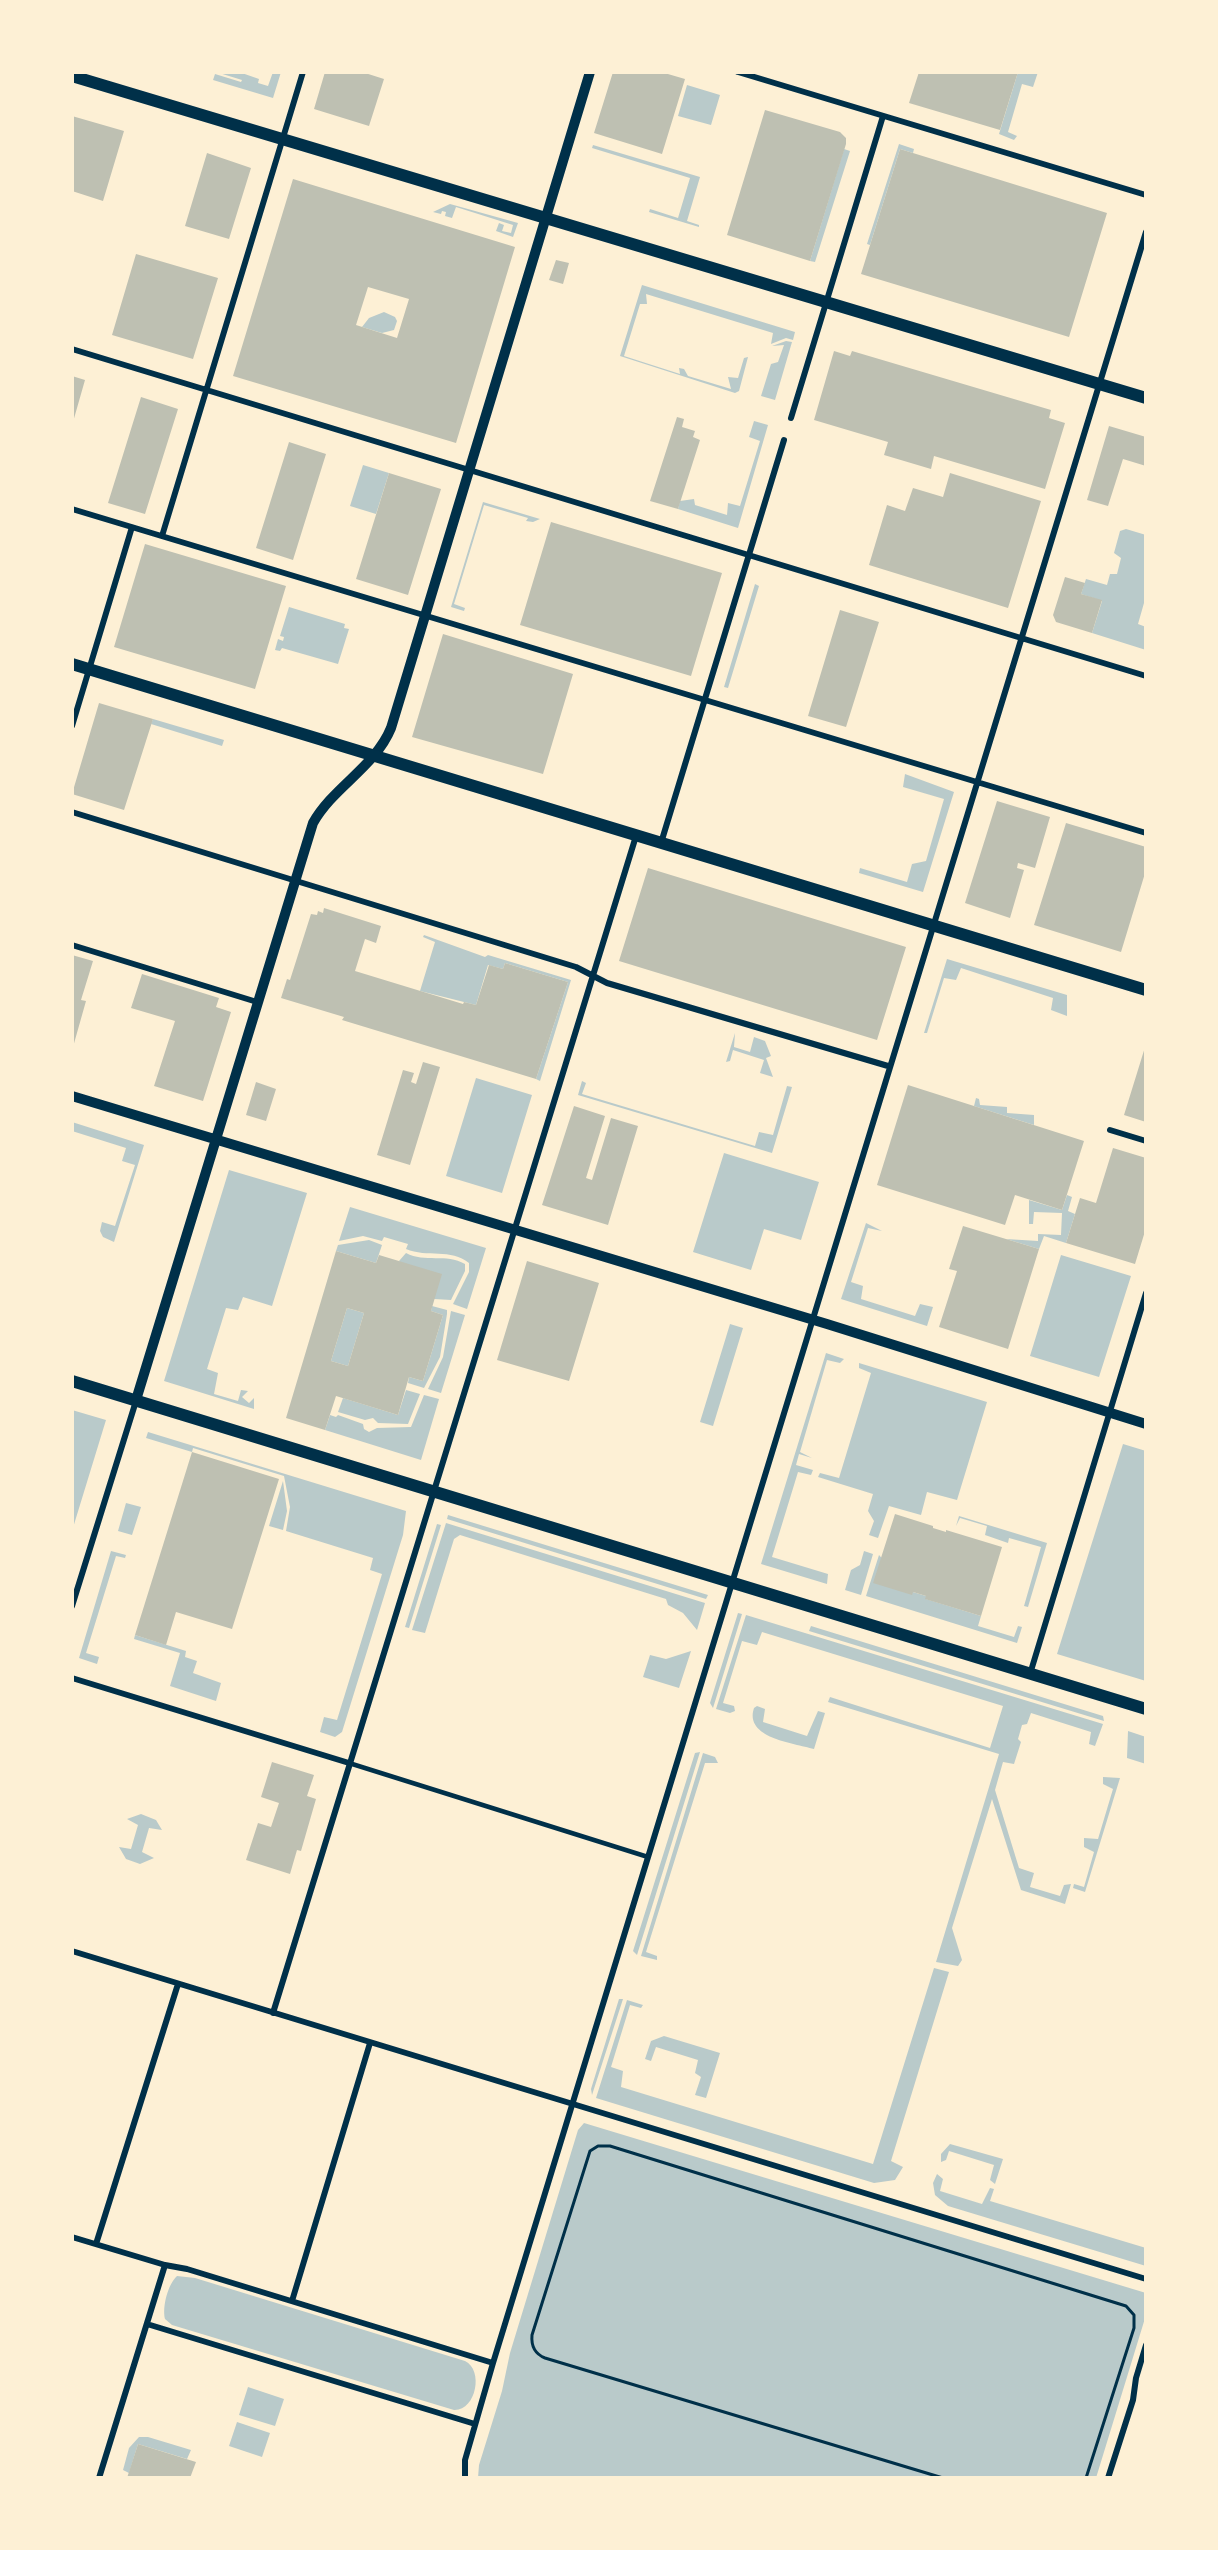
<!DOCTYPE html>
<html>
<head>
<meta charset="utf-8">
<style>
  body { margin:0 }
  #map { position:relative; width:1218px; height:2550px; overflow:hidden; background:#fdf0d5; font-family:"IBM Plex Sans",sans-serif }
  canvas { display:block }
  .frame { position:absolute; inset:0; border:74px solid #fdf0d5; pointer-events:none }
</style>
</head>
<body>
<div id="map">
<canvas width="1218" height="2550"></canvas>
<div class="frame"></div>
</div>
<script>
const context = document.querySelector('canvas').getContext('2d');
context.lineJoin = 'round';
function paint(path, color) { context.fillStyle = color; context.fill(path, 'evenodd'); }
function stroke(path, color, width, dash) { context.strokeStyle = color; context.lineWidth = width; context.lineCap = dash ? 'butt' : 'round'; context.setLineDash(dash || []); context.stroke(path); }
const green = new Path2D(`
  M216,72H239L259,79L258,83L268,86L273,72H281L273,98L213,80L215,74L241,82L242,80Z
  M1018,72H1038L1033,87L1022,84L1008,132L1017,136L1014,140L999,134Z
  M687,85L720,95L711,125L678,116Z
  M899,144L914,149L913,153L900,149L870,245L867,244Z
  M593,145L700,177L687,221L699,225V227L649,212L650,209L678,218L690,178L592,148Z
  M844,149L850,151L815,262L810,261Z
  M450,204L518,223L513,237L496,231L499,223L504,225L502,231L511,233L513,225L456,207L452,218L445,216L446,212L442,211L441,214L433,212Z
  M642,285L795,332L793,340L786,338L771,344L773,333L646,294L647,304H640L624,356L680,374L679,368L684,369L688,376L731,389L728,377L738,378L744,358L748,357L739,391L735,393L620,356Z
  M384,312L395,317L397,321L394,330L382,333L362,327L369,318Z
  M786,341L792,342L775,400L761,396L771,364L778,362L784,345L772,346Z
  M754,421L768,425L738,528L678,509L680,501L694,499L695,505L727,515L728,503L740,506L760,441L749,437Z
  M363,465L389,473L376,514L350,506Z
  M483,502L540,519L533,522L526,521L528,518L484,505L454,604L465,608L464,611L451,607Z
  M1126,529L1146,535V596L1138,624L1146,627V650L1092,633L1102,601L1081,594L1086,579L1107,585L1110,574H1117L1121,558L1114,553L1120,531Z
  M755,584L759,586L728,688L724,687Z
  M289,607L345,624L344,628L349,629L338,664L282,648L280,651L275,650L278,639L283,641L284,637L280,636Z
  M153,719L224,740L222,746L151,724Z
  M905,774L954,792L923,892L859,873L860,868L907,882L912,864L926,861L944,799L903,787Z
  M424,935L485,957L488,955L571,980L540,1081L536,1079L568,982L505,963L503,969L488,965L476,1005L420,991L435,942L423,937Z
  M947,959L1067,995V1016L1051,1010L1053,998L961,968L956,980L944,978L927,1033H924Z
  M735,1033L734,1047L750,1052L754,1037L765,1041L771,1056L766,1058L773,1077L760,1073L764,1060L733,1050L730,1061L726,1062Z
  M476,1078L532,1095L502,1193L446,1176Z
  M582,1081L586,1083L582,1094L755,1146L759,1132L773,1135L787,1086L792,1087L772,1153L578,1095Z
  M976,1098L979,1099L980,1105L1007,1107V1113L1034,1115V1125L977,1107L974,1106Z
  M72,1122L144,1145L114,1242L103,1237L100,1231L102,1222L115,1226L135,1165L122,1161L126,1148L72,1131Z
  M724,1153L819,1182L801,1240L764,1229L751,1270L693,1252Z
  M229,1170L307,1193L272,1306L243,1297L238,1310L226,1308L207,1369L218,1373L214,1394L238,1401L241,1390L248,1391L242,1397L249,1403L254,1398V1409L164,1381Z
  M1067,1195L1072,1197L1068,1211L1075,1214L1066,1243L1044,1236L1039,1249L1006,1239L1038,1241V1234L1061,1235L1062,1213L1034,1212L1033,1224H1029V1200L1062,1210Z
  M350,1207L486,1248L467,1309L453,1304L469,1272V1263C451,1248 427,1258 406,1249L408,1244L384,1237L382,1241L363,1236L339,1241Z
  M866,1223L882,1231L868,1228L851,1282L863,1286L861,1299L915,1316L920,1304L933,1307L927,1326L841,1299Z
  M369,1240L382,1245L376,1263L336,1251L338,1245Z
  M406,1253C425,1263 446,1253 465,1264V1271L451,1300L434,1299L399,1261Z
  M1061,1255L1131,1276L1099,1377L1030,1356Z
  M432,1306L447,1310V1314L440,1357L424,1388L408,1383L409,1377L423,1381L443,1315L431,1311Z
  M347,1308L364,1313L348,1366L331,1361Z
  M451,1311L465,1315L441,1393L428,1389L443,1357Z
  M730,1324L743,1328L713,1426L700,1422Z
  M826,1353L844,1359L840,1363L827,1360L800,1452L812,1458L799,1454L796,1465L813,1470L811,1475L798,1472L772,1557L828,1574L827,1584L761,1564Z
  M859,1363L987,1402L957,1500L927,1492L921,1515L889,1506L878,1538L869,1535L874,1521L868,1511L873,1494L818,1477L820,1473L839,1478L871,1373L859,1368Z
  M406,1390L420,1394L408,1424L378,1423L373,1418L365,1420L338,1412L343,1398L398,1415Z
  M424,1395L439,1399L421,1460L325,1430L330,1415L336,1417L338,1415L363,1424L364,1429L369,1432L377,1428L411,1427Z
  M72,1410L106,1420L72,1531Z
  M148,1432L406,1511L403,1535L342,1732L335,1737L320,1732L324,1717L337,1720L382,1574L370,1570L373,1558L286,1531L290,1507L284,1476L193,1448L192,1452L146,1438Z
  M1123,1444L1146,1451V1681L1057,1654Z
  M283,1481L287,1511L283,1530L269,1526Z
  M126,1503L141,1507L132,1535L118,1531Z
  M448,1515L708,1595L706,1599L447,1519Z
  M959,1516L1047,1543L1028,1607L1024,1606L1041,1547L1009,1538L1008,1543L985,1535L987,1526L960,1518L956,1526Z
  M446,1523L705,1603L697,1630L683,1613L668,1605L666,1599L460,1535L454,1539L425,1633L412,1630Z
  M437,1524L441,1525L409,1628L405,1627Z
  M111,1551L126,1555L125,1558L116,1556L86,1653L99,1657L97,1664L79,1658Z
  M864,1551L873,1554L861,1595L845,1590L851,1570L860,1565Z
  M879,1555L913,1592L926,1596V1599L981,1616L978,1626L1014,1637L1018,1626L1022,1627L1017,1643L866,1596Z
  M738,1613L742,1614L713,1708L710,1703Z
  M746,1615L1103,1724L1095,1746L1089,1744L1091,1732L1031,1713L1027,1724L1022,1725L1018,1739L1021,1742L1014,1764L1003,1762L995,1790L1019,1868L1034,1873L1030,1887L1060,1896L1064,1885L1071,1884L1065,1904L1021,1890L992,1799L952,1928L962,1960L958,1966L936,1962L999,1754L828,1702L830,1697L990,1748L1003,1706L762,1632L757,1645L742,1641L723,1703L734,1706L735,1711L730,1713L716,1709Z
  M811,1626L1103,1716L1104,1721L809,1631Z
  M135,1635L186,1651L185,1657L197,1661L193,1673L221,1683L216,1701L170,1686L180,1653L134,1639Z
  M691,1651L679,1688L643,1677L650,1655L666,1659Z
  M757,1706L765,1709L763,1722L807,1736L818,1711L825,1713L814,1749C793,1743 744,1738 754,1708Z
  M1128,1731L1146,1737V1764L1127,1758Z
  M700,1752L637,1955L633,1951L695,1753Z
  M703,1753L715,1757L718,1763H705L646,1952L657,1956V1960L641,1956Z
  M1103,1777L1120,1778L1085,1892L1073,1888L1074,1884L1084,1887L1094,1852L1084,1847V1838L1098,1839L1113,1789L1103,1784Z
  M141,1814L156,1820L162,1830L149,1828L142,1852L154,1858L140,1864L126,1859L119,1847L131,1849L138,1825L127,1819Z
  M934,1968L949,1972L891,2161L903,2167L895,2180L874,2183L596,2098L627,2000L643,2005L641,2008L630,2005L611,2067L623,2071L621,2087L873,2164Z
  M619,1999H623L592,2095L591,2089Z
  M664,2036L720,2053L706,2098L695,2095L701,2077L695,2073L698,2060L656,2047L651,2061L645,2059L651,2041Z
  M584,2123L1146,2293V2315L1096,2478H478L479,2465L502,2391L510,2353L578,2130Z
  M950,2144L1003,2159L995,2184L990,2180L994,2165L949,2151L946,2160L941,2162V2154Z
  M937,2174L943,2179L940,2191L982,2204L990,2188L994,2189L990,2201L1146,2248V2266L948,2206L935,2195L933,2183Z
  M177,2276L195,2278L465,2361C484,2370 476,2411 454,2410L172,2325L165,2319C162,2307 168,2284 177,2276Z
  M248,2387L284,2399L275,2426L239,2415Z
  M237,2422L270,2433L262,2457L229,2446Z
  M139,2437H148L191,2450L187,2459L138,2444L129,2473L123,2470L129,2448Z`);
const building = new Path2D(`
  M325,72H362L384,79L369,126L314,109Z
  M613,72H661L685,79L662,154L594,133Z
  M919,72H1018L1000,130L909,103Z
  M765,110L840,132L846,138V144L810,261L727,235Z
  M72,116L124,131L103,201L72,191Z
  M900,149L1107,213L1069,337L861,274Z
  M207,153L251,168L229,239L185,226Z
  M293,179L515,247L456,443L233,376ZM368,287L409,299L397,338L356,325Z
  M136,254L218,278L193,359L112,335Z
  M556,260L569,263L563,284L549,280Z
  M834,351L850,356L852,351L1051,410L1049,418L1065,423L1045,489L934,456L931,469L884,455L888,442L814,420Z
  M72,376L85,380L73,422H72Z
  M141,397L178,409L145,514L108,503Z
  M677,417L684,419L682,427L695,431L693,437L700,440L678,509L650,501Z
  M1109,426L1146,437V466L1123,459L1108,506L1087,500Z
  M289,442L326,454L293,560L256,548Z
  M389,473L441,489L408,595L356,579Z
  M950,473L1041,501L1008,608L869,565L887,505L905,511L913,488L943,497Z
  M551,522L722,573L691,676L520,625Z
  M145,544L286,586L255,689L114,647Z
  M1065,577L1085,583L1081,594L1102,600L1092,633L1056,622L1053,615Z
  M840,610L879,622L846,727L808,716Z
  M443,634L573,674L543,774L412,737Z
  M99,703L153,719L124,810L72,794Z
  M997,801L1050,817L1035,868L1018,863L1017,868L1024,870L1010,918L965,903Z
  M1066,823L1146,847V870L1121,952L1034,925Z
  M648,868L906,947L877,1040L619,961Z
  M324,908L381,926L376,943L365,939L355,971L463,1004L464,1002L476,1005L489,965L503,969L505,963L568,982L536,1079L342,1020L344,1017L281,998L287,979L290,980L311,914L317,915L318,911L323,913Z
  M72,955L93,961L81,1000L86,1001L73,1047Z
  M142,974L219,998L216,1007L231,1012L203,1101L154,1086L175,1021L131,1008Z
  M1146,1044V1122L1124,1115Z
  M423,1062L440,1067L410,1165L377,1155L403,1070L414,1073L411,1082L416,1084Z
  M256,1082L276,1089L266,1121L246,1115Z
  M908,1085L1084,1141L1062,1210L1015,1195L1005,1225L877,1185Z
  M574,1106L605,1116L586,1178L592,1180L611,1118L638,1126L608,1225L542,1205Z
  M1113,1148L1146,1158V1228L1135,1264L1066,1243L1080,1198L1096,1203Z
  M963,1226L1039,1249L1008,1349L939,1327L957,1271L949,1269Z
  M336,1251L376,1263L379,1255L442,1274L431,1311L443,1315L423,1381L409,1377L398,1415L336,1396L325,1430L286,1418ZM347,1308L364,1313L348,1366L331,1361Z
  M527,1261L599,1283L569,1381L497,1360Z
  M192,1452L279,1479L232,1629L176,1612L166,1645L135,1635Z
  M895,1514L933,1526V1528L946,1532V1530L1002,1547L981,1616L925,1599L926,1596L913,1592L912,1595L873,1583Z
  M272,1762L314,1775L307,1796L316,1799L301,1851L297,1850L290,1874L246,1860L258,1823L271,1827L279,1803L261,1797Z
  M138,2444L196,2462L190,2478H127Z`);
const path = new Path2D(`
  M943,2478L545,2358C535,2354 531,2346 532,2335L590,2151L598,2146H610L1126,2306L1134,2315V2328L1086,2478`);
const service = new Path2D(`
  M349,1763L648,1857`);
const minor = new Path2D(`
  M738,72L1146,195
  M72,349L1146,676
  M791,418L883,116
  M72,509L1146,833
  M162,536L303,72
  M72,726L132,527
  M72,812L576,967L607,983L888,1066
  M661,843L784,440
  M72,945L257,1002
  M1110,1130L1146,1141
  M72,1606L136,1401
  M1030,1674L1146,1293
  M72,1678L349,1763
  M72,1951L1146,2279
  M273,2013L636,836
  M72,2237L165,2265L187,2269L493,2363
  M96,2244L178,1984
  M292,2301L370,2043
  M147,2324L475,2424
  M99,2478L165,2265
  M465,2478V2460L493,2363L1146,232
  M1108,2478L1133,2400L1136,2378L1146,2345`);
const tertiary = new Path2D(`
  M72,1096L827,1324L1146,1424
  M136,1400L313,823C333,787 375,767 391,728L590,72`);
const secondary = new Path2D(`
  M72,76L1146,398
  M72,664L1146,990
  M72,1381L1146,1709`);
paint(green, '#b9caca');
paint(building, '#bec0b2');
stroke(path, '#003049', 3);
stroke(service, '#003049', 4.5);
stroke(minor, '#003049', 6);
stroke(tertiary, '#003049', 10);
stroke(secondary, '#003049', 12);
</script>
</body>
</html>
